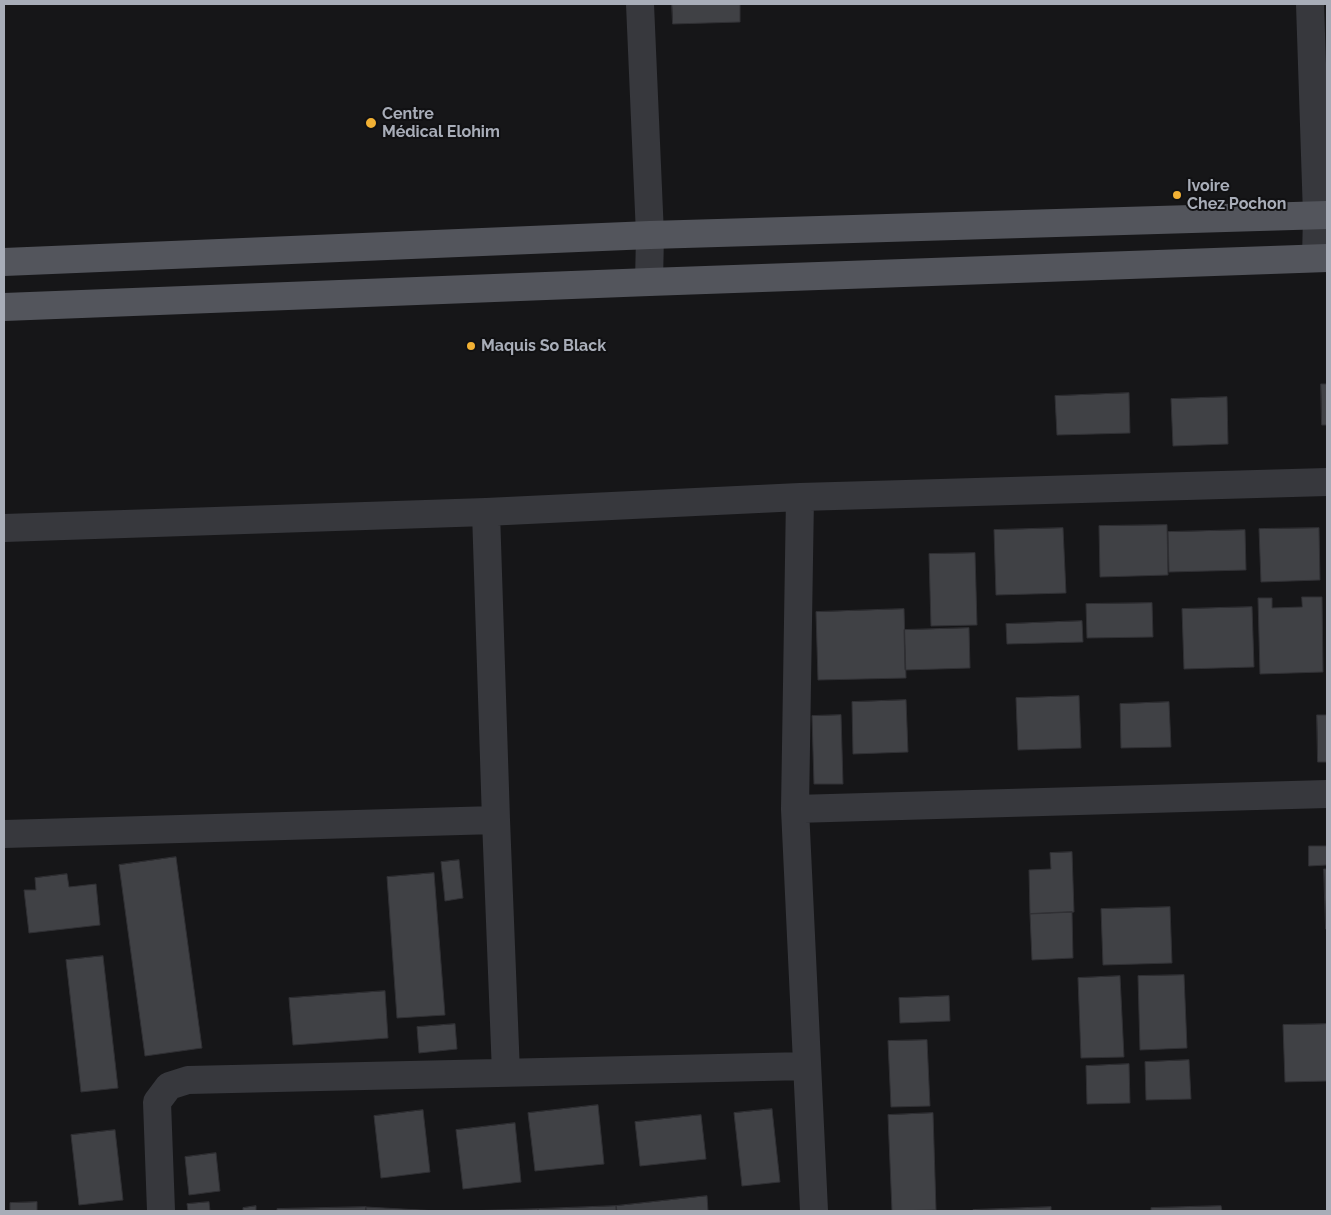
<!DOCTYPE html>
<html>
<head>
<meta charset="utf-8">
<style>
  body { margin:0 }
  #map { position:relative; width:1331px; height:1215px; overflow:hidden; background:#161618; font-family:Raleway,sans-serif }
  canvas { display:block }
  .frame { position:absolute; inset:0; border:5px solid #a8adb8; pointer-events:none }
</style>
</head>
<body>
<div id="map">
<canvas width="1331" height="1215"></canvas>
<div class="frame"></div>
</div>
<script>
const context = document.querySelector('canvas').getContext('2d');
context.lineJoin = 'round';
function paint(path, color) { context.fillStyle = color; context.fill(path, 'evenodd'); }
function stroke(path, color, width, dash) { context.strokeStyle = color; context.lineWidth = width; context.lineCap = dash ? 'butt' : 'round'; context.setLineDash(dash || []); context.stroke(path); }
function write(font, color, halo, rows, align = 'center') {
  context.font = font + ' Raleway,sans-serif'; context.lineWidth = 4; context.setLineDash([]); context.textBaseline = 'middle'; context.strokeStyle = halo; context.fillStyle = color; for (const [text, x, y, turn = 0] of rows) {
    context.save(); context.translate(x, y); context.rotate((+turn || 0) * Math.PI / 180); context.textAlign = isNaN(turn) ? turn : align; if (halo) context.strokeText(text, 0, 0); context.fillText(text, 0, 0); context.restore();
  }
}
const building = new Path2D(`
  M672,4H740V22L673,24Z
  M1321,384H1327V425H1322Z
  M1129,393L1130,433L1057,435L1055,396Z
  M1227,397L1228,444L1173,446L1171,399Z
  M1167,525L1168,575L1100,577L1099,526Z
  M1063,528L1066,593L996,595L994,530Z
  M1319,528L1320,580L1261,582L1259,529Z
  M1245,530L1246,570L1169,572L1168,532Z
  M975,553L977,625L931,626L929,554Z
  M1302,597H1322L1323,672L1260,674L1258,598H1272V608L1302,607Z
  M1152,603L1153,637L1087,638L1086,604Z
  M1252,607L1254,667L1184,669L1182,609Z
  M904,609L906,678L818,680L816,612Z
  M1082,621L1083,642L1007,644L1006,624Z
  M969,628L970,668L905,670L904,630Z
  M1079,696L1081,748L1018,750L1016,698Z
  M906,700L908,752L853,754L852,702Z
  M1169,702L1171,747L1121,748L1120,704Z
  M841,715L843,784H814L812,716Z
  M1317,715H1327V762H1318Z
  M1309,846H1327V865L1309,866Z
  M1072,852L1074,912L1030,914L1029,870L1051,869L1050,853Z
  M176,857L202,1048L145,1056L119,865Z
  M459,860L463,898L445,901L441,862Z
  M1324,869H1327V929H1326Z
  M434,873L445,1015L397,1018L387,877Z
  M67,874L69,887L96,884L100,925L29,933L24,890H36L35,878Z
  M1170,907L1172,963L1103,965L1101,909Z
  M1072,912L1073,958L1032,960L1030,914Z
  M103,956L118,1088L81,1092L66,960Z
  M1184,975L1187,1048L1140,1050L1138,976Z
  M1120,976L1124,1057L1081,1058L1078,978Z
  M385,991L388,1038L293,1045L289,998Z
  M949,996L950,1021L900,1023L899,998Z
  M455,1024L457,1049L419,1053L417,1027Z
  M1327,1024V1081L1285,1082L1283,1025Z
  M927,1040L930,1106L891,1107L888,1041Z
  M1189,1060L1191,1099L1146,1100L1145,1062Z
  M1129,1064L1130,1103L1087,1104L1086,1066Z
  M598,1105L604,1164L535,1171L528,1113Z
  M772,1109L780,1182L742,1186L734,1113Z
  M423,1110L430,1172L381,1178L374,1116Z
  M933,1113L936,1210L892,1211L888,1115Z
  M701,1115L706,1159L640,1166L635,1122Z
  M515,1123L521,1182L463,1189L456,1130Z
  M115,1130L123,1200L79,1205L71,1135Z
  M216,1153L220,1191L189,1195L185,1157Z
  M707,1196L708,1211H617L616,1206Z
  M37,1202V1211H10V1203Z
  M209,1202L210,1211H188L187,1204Z
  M256,1206V1211H243V1208Z
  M616,1206V1211H538V1209Z
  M1221,1206L1222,1211H1151V1208Z
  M366,1207V1211H277V1209Z
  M366,1207L438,1211H366Z
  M1051,1207V1211H973V1210Z
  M538,1209V1211H467Z`);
const minor = new Path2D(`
  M640,4L650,235L649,282
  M1310,4L1317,215L1316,258
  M800,497L795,809L814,1211
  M486,512L496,820L506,1073
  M4,528L486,512L800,497L1327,482
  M795,809L1327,794
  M4,834L496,820
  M161,1211L157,1102L169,1086L188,1080L807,1066`);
const primary = new Path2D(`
  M4,262L650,235L1327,215
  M4,307L649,282L1327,258`);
const markers = [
  [371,123,6,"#f2b134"],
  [1177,195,5,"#f2b134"],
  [471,346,5,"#f2b134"]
];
const poiNames = [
  ["Centre",382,114],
  ["Médical Elohim",382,132],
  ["Ivoire",1187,186],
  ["Chez Pochon",1187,204],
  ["Maquis So Black",481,346]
];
paint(building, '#404145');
stroke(building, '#303034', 1);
stroke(minor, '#37383d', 28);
stroke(primary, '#53555c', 28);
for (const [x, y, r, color] of markers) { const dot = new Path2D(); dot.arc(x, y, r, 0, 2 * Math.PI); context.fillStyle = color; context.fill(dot); stroke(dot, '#111113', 2); }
write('bold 16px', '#a8adb8', '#111113', poiNames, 'left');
</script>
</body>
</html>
